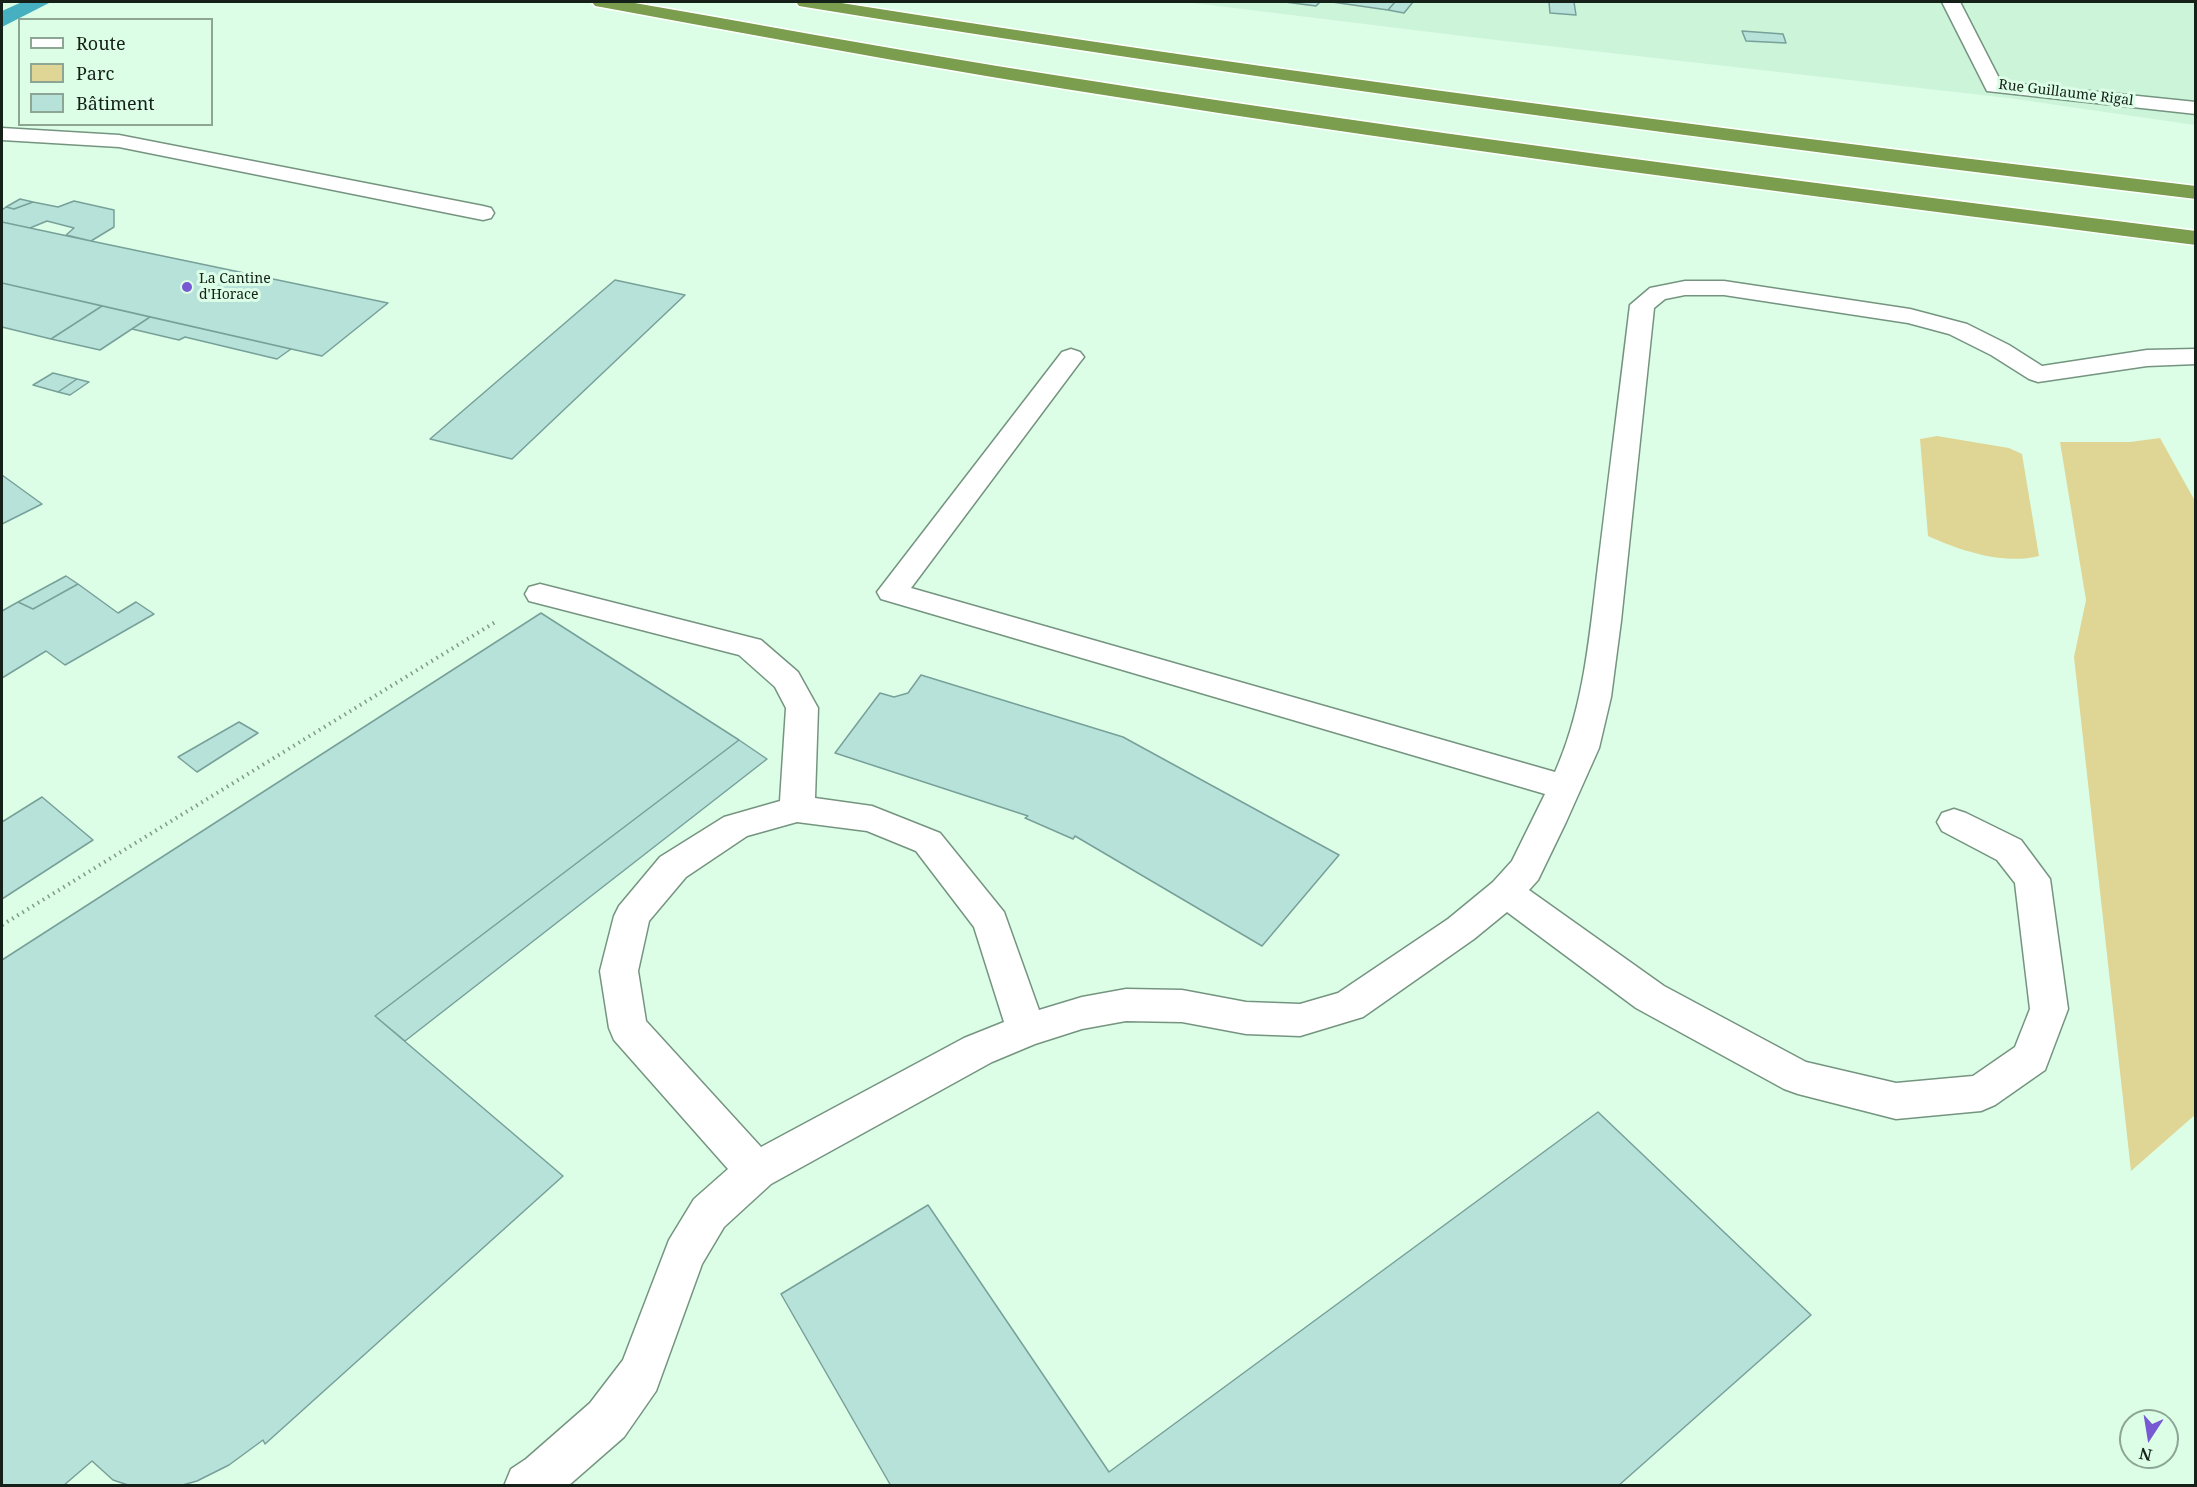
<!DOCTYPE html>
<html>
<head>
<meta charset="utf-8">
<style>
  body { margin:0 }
  #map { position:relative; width:2197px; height:1487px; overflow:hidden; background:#dcfee7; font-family:"Noto Serif",serif }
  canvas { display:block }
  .frame { position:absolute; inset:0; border:3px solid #142018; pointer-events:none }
  .legend { position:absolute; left:18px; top:18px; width:195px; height:108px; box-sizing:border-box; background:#dcfee7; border:2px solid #8ca594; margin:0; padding:8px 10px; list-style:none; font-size:18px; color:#142018 }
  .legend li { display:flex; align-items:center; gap:12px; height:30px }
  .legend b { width:30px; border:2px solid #8ca594 }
  .north { position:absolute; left:2119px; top:1409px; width:60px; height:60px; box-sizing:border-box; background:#dcfee7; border:2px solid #8ca594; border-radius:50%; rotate:192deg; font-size:16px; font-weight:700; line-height:24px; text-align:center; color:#142018 }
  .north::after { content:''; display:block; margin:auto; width:21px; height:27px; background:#7759d3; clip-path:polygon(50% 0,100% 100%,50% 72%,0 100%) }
</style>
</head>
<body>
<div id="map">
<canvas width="2197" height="1487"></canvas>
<div class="frame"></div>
<ul class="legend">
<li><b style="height:8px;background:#fff"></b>Route</li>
<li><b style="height:16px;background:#dfd695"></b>Parc</li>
<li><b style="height:16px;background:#b7e2da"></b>Bâtiment</li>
</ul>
<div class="north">N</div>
</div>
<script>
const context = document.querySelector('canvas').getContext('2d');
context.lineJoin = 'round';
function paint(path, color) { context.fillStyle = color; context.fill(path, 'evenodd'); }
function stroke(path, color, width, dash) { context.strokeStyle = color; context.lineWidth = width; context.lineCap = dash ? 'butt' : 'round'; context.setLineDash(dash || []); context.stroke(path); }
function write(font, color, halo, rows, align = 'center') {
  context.font = font + ' "Noto Serif",serif'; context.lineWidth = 6; context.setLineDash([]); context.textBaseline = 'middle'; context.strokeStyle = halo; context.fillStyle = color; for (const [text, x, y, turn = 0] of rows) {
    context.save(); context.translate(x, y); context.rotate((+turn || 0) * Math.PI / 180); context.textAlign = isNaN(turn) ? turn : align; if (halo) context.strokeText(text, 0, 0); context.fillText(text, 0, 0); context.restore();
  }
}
const built = new Path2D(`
  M1185,2H2195V125L2008,98L1487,39Z`);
const green = new Path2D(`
  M1937,436L2009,448L2022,454L2039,556C2004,565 1961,551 1928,536L1920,439Z
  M2160,438L2195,501L2196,1114L2131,1171L2074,657L2086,600L2060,442H2130Z`);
const water = new Path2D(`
  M22,2L49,3L2,27V11Z`);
const building = new Path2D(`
  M1285,2H1320L1316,6Z
  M1332,2H1395L1388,10Z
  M1395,2H1413L1404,13L1388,10Z
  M1549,2H1574L1576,15L1550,13Z
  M1742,31L1783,34L1786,43L1746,41Z
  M20,199L33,202L14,209L6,207Z
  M74,201L114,210V227L91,241L66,235L74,228L47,221L30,228L2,222V210L6,207L14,209L33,202L58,207Z
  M2,222L91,241L388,303L322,356L2,283Z
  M615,280L685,295L512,459L430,439Z
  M2,283L102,306L51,339L2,327Z
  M102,306L150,317L100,350L51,339Z
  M150,317L291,349L277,359L185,337L179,340L132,329Z
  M53,373L77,379L58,392L33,385Z
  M77,379L89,382L70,395L58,392Z
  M2,475L42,504L2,524Z
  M66,576L78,584L33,609L18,602Z
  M78,584L118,613L136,602L154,614L65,665L46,651L2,678V611L18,602L33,609Z
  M541,613L739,740L375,1016L563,1176L265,1444L263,1440L229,1465L197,1481L179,1486H131L113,1480L92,1461L63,1486H2V960Z
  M921,675L1123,737L1339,855L1262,946L1075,836L1073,839L1025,818L1028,816L835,753L880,693L894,697L908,693Z
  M239,722L258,733L197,772L178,757Z
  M739,740L767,759L405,1041L375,1016Z
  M42,797L93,840L2,899V822Z
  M1598,1112L1811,1315L1618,1486H891L781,1294L928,1205L1109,1472Z`);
const path = new Path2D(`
  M2,925L497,621`);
const minor = new Path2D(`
  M1942,2H1960L2001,82L2196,102V114L1987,91Z
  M2,128L119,135L483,206L491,208L494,213L491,218L483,220L119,147L2,140Z
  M1685,281H1724L1910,309L1967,324L2009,345L2042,366L2147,350L2196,349V364L2147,366L2038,382L2029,379L1991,355L1949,334L1908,323L1724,295H1685L1665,299L1654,308L1621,621L1611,697L1599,748L1566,822L1538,880L1529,890L1664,986L1806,1062L1896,1083L1973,1076L2015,1047L2030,1009L2015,883L1997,860L1942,831L1937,822L1942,813L1954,809L1966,813L2021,840L2050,879L2068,1009L2045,1070L1995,1105L1981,1111L1896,1119L1798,1094L1784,1089L1636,1008L1507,912L1474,939L1363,1017L1300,1036L1246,1034L1182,1022L1126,1021L1082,1029L1035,1044L992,1062L771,1184L724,1227L702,1264L656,1391L624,1437L568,1486H504L511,1469L526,1459L590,1403L623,1360L669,1240L694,1199L728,1169L614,1040L609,1028L600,971L614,916L619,906L660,857L724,817L780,801L786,708L775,687L739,655L529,601L525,594L529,587L540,584L761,640L798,672L818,708L815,798L872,806L940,833L1004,912L1039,1010L1082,997L1126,989L1182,990L1246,1002L1300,1004L1338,993L1448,919L1493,882L1512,861L1545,794L881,599L877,592L1062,352L1071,349L1080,352L1084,357L1080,362L911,588L1555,772C1585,705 1590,630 1599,558C1609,474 1620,389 1630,305L1650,288ZM797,822L867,831L916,851L974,927L1004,1022L964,1038L761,1147L646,1021L638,971L649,921L686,877L747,836Z`);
const highway = new Path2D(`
  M592,2H629C751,23 874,46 997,66C1395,130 1795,181 2196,231V245C1794,194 1392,143 992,77C861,55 731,31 601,7L595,6Z
  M796,2H835C1287,74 1741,132 2196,186V199C1731,143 1267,82 805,7L799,6Z`);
const markers = [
  [187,287,6,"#7759d3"]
];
const farStreetnames = [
  ["Rue Guillaume Rigal",2066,93,7]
];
const farPoinames = [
  ["La Cantine",199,279],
  ["d'Horace",199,295]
];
paint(built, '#ccf4d9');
paint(green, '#dfd695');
paint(water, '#46b0c0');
paint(building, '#b7e2da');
stroke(building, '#77a099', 1.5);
stroke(minor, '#759480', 3);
stroke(highway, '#fff', 3);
stroke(path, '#829a8a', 4, [1.5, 4.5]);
paint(minor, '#fff');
paint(highway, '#7b9d4e');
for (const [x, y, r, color] of markers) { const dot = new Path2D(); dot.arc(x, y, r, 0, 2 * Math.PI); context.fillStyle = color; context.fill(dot); stroke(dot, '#dcfee7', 2); }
write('14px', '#142018', '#dcfee7', farStreetnames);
write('14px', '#142018', '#dcfee7', farPoinames, 'left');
</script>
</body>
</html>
